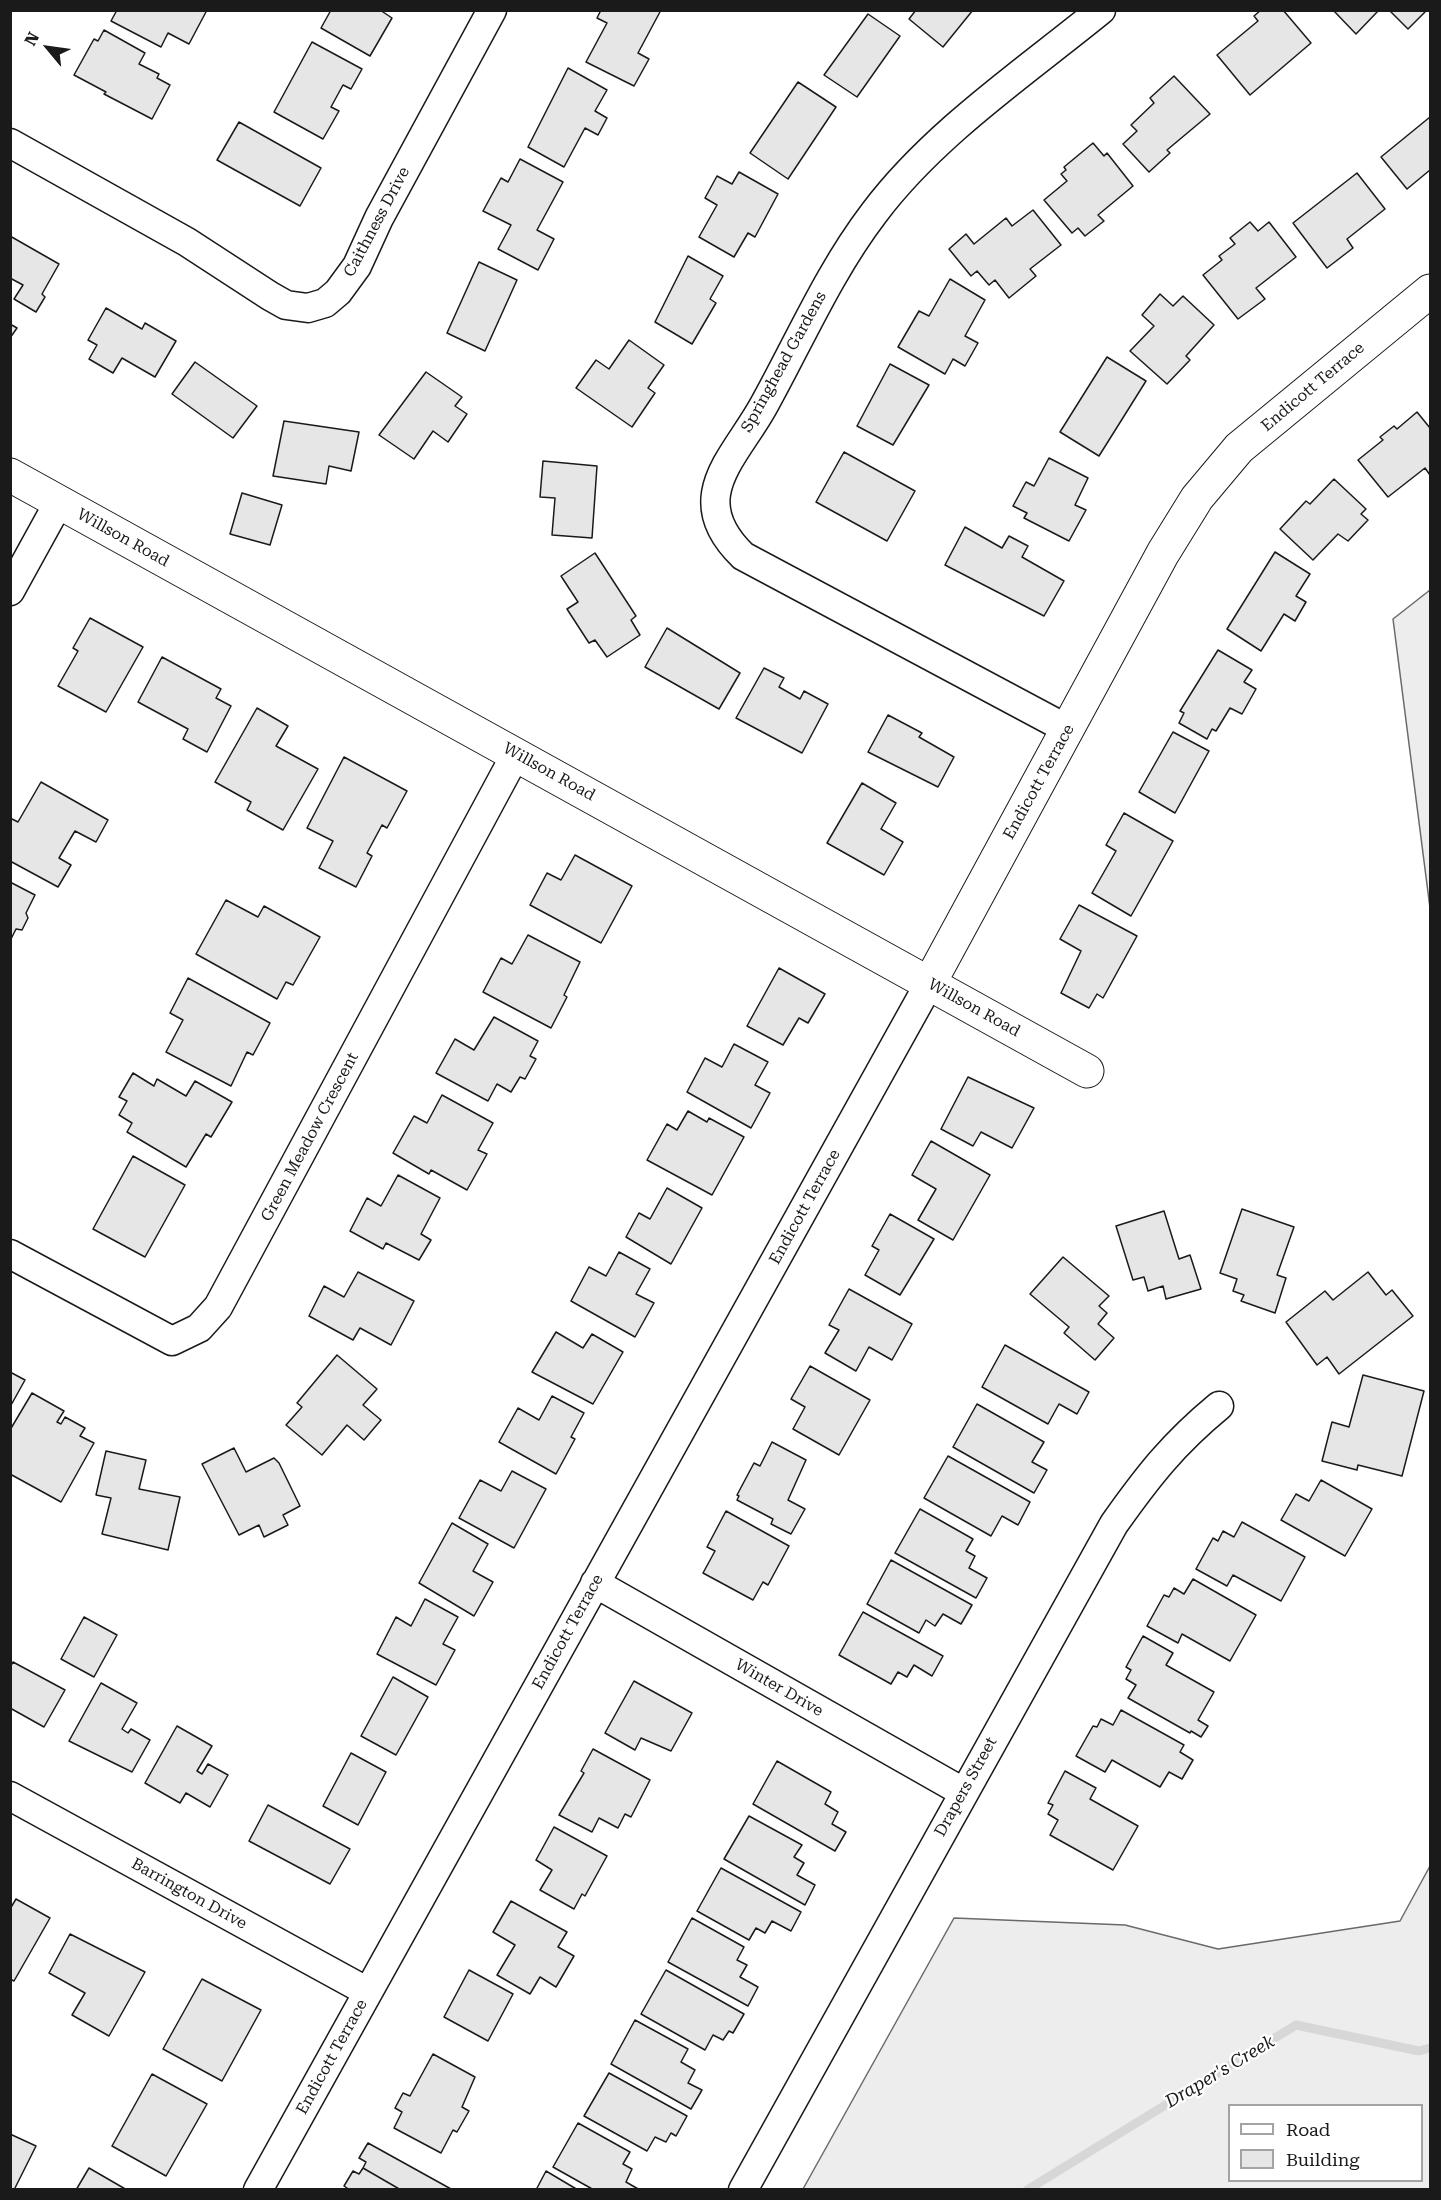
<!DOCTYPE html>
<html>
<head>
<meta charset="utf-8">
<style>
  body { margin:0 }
  #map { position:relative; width:1441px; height:2200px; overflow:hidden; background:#fff; font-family:"Roboto Serif",serif }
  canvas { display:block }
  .frame { position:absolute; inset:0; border:12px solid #1a1a1a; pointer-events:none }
  .legend { position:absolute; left:1228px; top:2104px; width:195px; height:78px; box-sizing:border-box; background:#fff; border:2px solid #a3a3a3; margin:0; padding:8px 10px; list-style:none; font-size:18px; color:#1a1a1a }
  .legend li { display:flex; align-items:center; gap:12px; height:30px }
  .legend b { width:30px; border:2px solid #a3a3a3 }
  .north { position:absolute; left:18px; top:18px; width:60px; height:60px; -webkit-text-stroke:4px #fff; paint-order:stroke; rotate:299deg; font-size:16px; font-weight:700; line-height:24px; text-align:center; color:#1a1a1a }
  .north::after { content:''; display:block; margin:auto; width:21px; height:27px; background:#1a1a1a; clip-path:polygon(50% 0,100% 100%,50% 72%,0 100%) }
</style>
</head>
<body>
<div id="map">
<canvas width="1441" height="2200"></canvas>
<div class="frame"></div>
<ul class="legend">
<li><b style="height:8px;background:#fff"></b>Road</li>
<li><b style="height:16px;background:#e6e6e6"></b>Building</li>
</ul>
<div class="north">N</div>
</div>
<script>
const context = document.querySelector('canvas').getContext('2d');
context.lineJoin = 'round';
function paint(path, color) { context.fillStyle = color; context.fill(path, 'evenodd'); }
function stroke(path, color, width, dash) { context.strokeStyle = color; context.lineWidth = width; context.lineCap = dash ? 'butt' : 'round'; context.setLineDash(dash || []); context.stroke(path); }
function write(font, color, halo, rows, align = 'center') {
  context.font = font + ' "Roboto Serif",serif'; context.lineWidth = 4.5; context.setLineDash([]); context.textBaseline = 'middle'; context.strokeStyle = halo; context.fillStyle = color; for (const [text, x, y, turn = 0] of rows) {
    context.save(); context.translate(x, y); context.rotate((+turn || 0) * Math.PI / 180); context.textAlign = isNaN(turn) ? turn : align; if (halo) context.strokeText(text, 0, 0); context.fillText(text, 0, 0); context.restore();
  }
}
const built = new Path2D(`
  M1430,590V908L1393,619Z
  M1430,1866V2189H803L954,1918L1125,1925L1218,1949L1400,1921ZM1230,2106H1422V2180H1230Z`);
const stream = new Path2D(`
  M1027,2190L1296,2025L1419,2051L1430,2048`);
const building = new Path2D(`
  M117,10H207L189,44L168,33L161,47L111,21Z
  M331,10H380L392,18L370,56L321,28Z
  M601,10H661L638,53L649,59L634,86L586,62L607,23L597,18Z
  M916,10H973L943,47L909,19Z
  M1261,10H1283L1311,43L1250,95L1217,55L1258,21L1254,16Z
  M1333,10H1379L1356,34Z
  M1389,10H1427L1408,29Z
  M868,14L900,36L857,97L824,75Z
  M104,30L145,53L139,64L159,74L157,78L170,85L152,119L104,94L106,92L74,75L94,39L98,41Z
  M312,42L362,69L351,89L343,85L331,107L339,111L323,139L274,112Z
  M568,68L607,90L595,111L607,118L598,135L585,128L564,167L528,147Z
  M1174,76L1210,114L1167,150L1170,153L1149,172L1123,144L1137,131L1131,125L1154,103L1150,98Z
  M798,82L836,107L788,179L750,153Z
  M1430,117V170L1407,189L1381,157Z
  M239,122L321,168L300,206L217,160Z
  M1093,143L1104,156L1107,153L1133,186L1098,215L1104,221L1085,236L1078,228L1072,233L1044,200L1067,181L1061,174L1066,170L1064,167Z
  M520,159L563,182L537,230L554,239L538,270L498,249L511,225L483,211L501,178L508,182Z
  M739,172L778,194L755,237L748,233L734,257L699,237L717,205L705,198L717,176L732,184Z
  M1357,173L1385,209L1347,239L1353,248L1327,268L1293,223Z
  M1033,210L1061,245L1030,269L1036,276L1009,298L995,280L989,285L977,271L971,276L949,249L966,234L974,244L1006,218L1012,226Z
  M1250,222L1258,231L1269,222L1296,257L1256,288L1265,299L1238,319L1203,275L1222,260L1219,256L1235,244L1230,238Z
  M10,236L59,264L42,294L45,297L36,312L14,299L23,285L10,278Z
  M688,256L723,276L710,299L716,303L692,344L655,322Z
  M479,262L517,280L485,351L447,333Z
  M950,279L985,300L965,336L978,343L965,366L953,359L945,374L898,347L919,311L929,316Z
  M1160,294L1173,306L1183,296L1214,325L1186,356L1190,360L1167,384L1130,351L1154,326L1142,315Z
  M106,308L142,329L145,323L176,341L155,377L122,358L113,373L89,359L97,345L88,340Z
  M10,324L17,328L10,338Z
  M629,340L664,365L648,388L655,393L632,427L576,388L596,360L609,369Z
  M1107,357L1146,381L1099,456L1060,432Z
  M195,362L257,406L233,438L172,394Z
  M890,364L929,385L893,445L857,426Z
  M426,372L462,397L455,406L467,414L448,442L433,431L414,459L379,435Z
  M1417,412L1430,428V475L1425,468L1388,497L1358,460L1383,440L1380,437L1394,426L1397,429Z
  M284,421L359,432L351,471L329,466L326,484L273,476Z
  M844,452L915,491L887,541L816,502Z
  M1049,458L1088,478L1075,505L1086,510L1069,541L1024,518L1027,513L1013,506L1026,482L1034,486Z
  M543,461L597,466L592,538L552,535L555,498L540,497Z
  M1334,479L1366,509L1361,514L1368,520L1348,541L1338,534L1313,560L1280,529L1306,501L1310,504Z
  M242,493L282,505L270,545L230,534Z
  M965,527L1002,548L1009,536L1028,546L1022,557L1064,581L1044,616L945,565Z
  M1275,552L1310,574L1296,596L1306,602L1295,621L1284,614L1261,651L1227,629Z
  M595,553L636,616L631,620L640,635L607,657L595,640L589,643L567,609L578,602L561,576Z
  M90,618L143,647L106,712L58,686L78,651L73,648Z
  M667,628L740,673L719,709L645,667Z
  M1218,650L1252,670L1244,682L1256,689L1242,714L1230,708L1216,731L1212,729L1207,739L1179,723L1184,713L1180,711Z
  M162,657L221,689L216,698L231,706L207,752L183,739L188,729L138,702Z
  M764,668L784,678L779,687L800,699L804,691L828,704L802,753L736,718Z
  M257,708L288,726L276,746L318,769L283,830L247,810L251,802L215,782Z
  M888,715L922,733L919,737L954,757L938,787L868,752Z
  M1173,732L1209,751L1175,813L1139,792Z
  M344,757L407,791L387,828L382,825L367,853L372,856L356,887L319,868L333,841L307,828Z
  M41,782L108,820L96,842L75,831L59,858L71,865L58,887L10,861V818L18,822Z
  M862,783L896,803L881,829L903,842L884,875L827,843Z
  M1124,813L1173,841L1131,916L1092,893L1116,851L1106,845Z
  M575,855L632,886L601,943L530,905L547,873L561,880Z
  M10,882L35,895L26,913L28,918L22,930L16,929L10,941Z
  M226,900L258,917L264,906L320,937L293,985L286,982L277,999L196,954Z
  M1079,905L1137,936L1103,998L1097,994L1089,1008L1061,993L1081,951L1060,939Z
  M528,935L580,962L564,995L567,997L551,1028L483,992L501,958L512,964Z
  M779,968L825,994L808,1023L799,1018L783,1045L747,1026Z
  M188,978L270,1023L253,1055L247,1052L231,1086L166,1052L183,1020L170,1013Z
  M494,1017L538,1041L530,1056L536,1059L525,1079L520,1077L511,1092L497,1084L488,1101L436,1073L455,1039L474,1050Z
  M734,1044L768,1062L755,1085L770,1093L751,1128L687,1092L705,1058L722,1067Z
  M133,1073L154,1086L157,1079L186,1096L195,1081L232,1102L211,1137L206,1134L186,1167L127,1132L132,1123L119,1115L127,1101L119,1097Z
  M968,1077L1034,1108L1012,1148L981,1132L973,1146L941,1129Z
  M442,1095L493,1123L478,1150L487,1154L467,1190L431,1170L429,1174L393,1153L414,1116L427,1123Z
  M688,1111L707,1122L709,1118L744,1137L712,1195L647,1160L667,1124L677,1130Z
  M931,1141L990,1175L953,1240L918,1220L936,1189L912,1175Z
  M133,1156L185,1185L145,1257L93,1229Z
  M398,1175L440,1198L421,1234L431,1240L419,1260L386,1243L383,1249L350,1231L367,1198L381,1206Z
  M667,1188L702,1208L671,1264L626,1237L639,1213L650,1219Z
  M1242,1209L1294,1227L1277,1275L1286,1278L1275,1313L1241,1301L1244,1295L1233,1291L1237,1279L1220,1273Z
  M1164,1211L1179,1259L1190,1255L1201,1289L1166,1299L1163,1286L1148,1291L1144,1277L1133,1280L1116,1226Z
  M890,1214L934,1239L900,1295L865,1275L879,1250L872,1246Z
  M619,1252L650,1269L636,1294L654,1303L635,1337L571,1301L589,1267L606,1276Z
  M1063,1257L1109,1296L1099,1306L1107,1313L1098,1324L1114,1338L1095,1360L1064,1333L1069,1327L1030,1294Z
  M358,1272L414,1301L391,1345L360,1328L353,1340L309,1316L324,1286L344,1297Z
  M1368,1272L1386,1295L1392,1290L1413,1316L1339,1374L1327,1357L1317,1365L1286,1322L1325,1291L1333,1300Z
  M849,1289L912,1324L892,1360L869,1347L856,1371L825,1353L839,1330L829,1325Z
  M556,1332L583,1348L592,1334L623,1352L593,1404L532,1372Z
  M1005,1345L1089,1392L1077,1414L1059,1404L1048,1424L982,1387Z
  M337,1355L377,1389L363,1405L381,1420L364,1440L347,1425L322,1455L286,1425L302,1407L297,1403Z
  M810,1366L870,1400L839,1455L793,1429L805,1407L791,1399Z
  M10,1372L25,1380L10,1407Z
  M1363,1375L1424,1391L1402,1476L1358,1465L1357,1470L1322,1461L1332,1422L1349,1427Z
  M32,1393L64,1411L57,1422L61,1424L65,1417L85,1428L80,1436L94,1443L61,1502L10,1474V1430Z
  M552,1396L584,1413L571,1437L575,1439L556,1474L499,1442L518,1408L539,1420Z
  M977,1404L1044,1442L1032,1462L1047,1470L1034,1493L953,1447Z
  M772,1442L806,1460L788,1500L805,1509L791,1534L771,1524L773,1519L737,1500L739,1496L737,1495L754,1463L760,1466Z
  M234,1448L246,1472L274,1458L279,1463L300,1506L283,1515L288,1525L264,1537L259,1525L239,1535L202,1464Z
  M106,1451L146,1460L139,1489L180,1497L168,1550L102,1534L111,1498L96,1495Z
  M948,1456L1030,1502L1018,1525L1002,1516L991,1536L924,1498Z
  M512,1471L546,1489L514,1548L459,1518L480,1480L501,1491Z
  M1321,1480L1372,1509L1345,1556L1281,1520L1296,1494L1309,1501Z
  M920,1509L973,1539L966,1551L975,1556L969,1568L987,1578L976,1598L895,1553Z
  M726,1511L789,1546L768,1585L763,1582L753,1600L703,1573L715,1551L707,1547Z
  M1242,1522L1305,1557L1281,1601L1233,1575L1227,1586L1196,1569L1213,1538L1218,1541L1223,1531L1234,1537Z
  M452,1523L488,1544L473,1571L493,1582L474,1616L419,1583Z
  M891,1560L972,1605L961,1624L943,1614L935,1626L926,1620L919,1633L867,1604Z
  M1193,1579L1256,1615L1230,1661L1182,1634L1178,1643L1147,1626L1164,1595L1169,1597L1174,1588L1184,1594Z
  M425,1599L458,1617L443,1644L455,1650L436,1685L377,1654L396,1617L411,1626Z
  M863,1612L943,1656L932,1676L914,1665L907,1677L898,1672L891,1684L839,1655Z
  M84,1617L117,1635L94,1677L61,1659Z
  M1143,1636L1173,1653L1166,1665L1214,1692L1198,1720L1208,1726L1201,1737L1191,1731L1190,1733L1128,1698L1136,1685L1126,1679L1131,1670L1126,1667Z
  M13,1662L65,1690L44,1727L10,1708V1667Z
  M393,1677L428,1697L396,1755L361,1736Z
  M634,1681L692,1713L671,1751L641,1738L635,1750L605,1733Z
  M101,1683L137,1703L122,1729L128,1733L131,1729L150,1740L132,1772L69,1741Z
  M1121,1710L1184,1745L1180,1752L1193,1760L1182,1779L1169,1772L1160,1787L1112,1760L1105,1772L1076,1756L1093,1726L1097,1727L1101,1719L1113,1725Z
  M177,1726L212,1746L197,1771L202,1774L208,1764L228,1775L210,1807L186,1793L180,1803L145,1783Z
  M593,1749L650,1780L631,1817L625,1814L618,1828L599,1818L592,1832L559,1815L584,1773L581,1771Z
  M351,1753L386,1772L358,1825L323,1806Z
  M777,1761L831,1792L825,1804L838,1812L832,1824L846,1832L835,1851L753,1804Z
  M1065,1771L1096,1788L1090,1799L1138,1826L1113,1870L1050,1835L1058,1820L1048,1814L1053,1805L1048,1803Z
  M268,1805L350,1849L330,1884L249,1841Z
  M749,1816L802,1845L794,1857L804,1863L797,1875L815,1885L805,1905L724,1859Z
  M554,1827L607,1856L585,1896L582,1894L574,1909L540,1890L552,1870L536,1860Z
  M721,1868L801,1912L791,1931L772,1921L765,1933L756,1928L749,1940L697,1911Z
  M16,1899L50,1918L14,1981L10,1979V1909Z
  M511,1901L567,1932L558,1947L574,1956L556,1987L540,1977L530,1994L497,1975L515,1945L493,1932Z
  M692,1918L744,1947L737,1960L747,1965L740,1977L758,1987L748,2006L668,1962Z
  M70,1934L145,1972L109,2036L72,2015L85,1993L49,1973Z
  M469,1970L513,1994L488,2041L444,2017Z
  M666,1970L744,2014L733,2033L729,2031L723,2040L713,2035L705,2050L641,2014Z
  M202,1979L261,2010L222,2081L163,2049Z
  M635,2020L688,2049L681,2062L695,2070L688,2083L702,2090L691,2109L611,2064Z
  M433,2054L475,2077L462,2107L469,2111L457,2132L453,2130L441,2153L394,2128L402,2112L395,2108L403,2093L410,2096Z
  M609,2073L687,2116L676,2136L671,2133L666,2142L655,2137L647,2151L584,2116Z
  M152,2074L207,2104L166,2176L112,2146Z
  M578,2123L630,2152L623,2164L632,2169L626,2182L640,2190H594L553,2167Z
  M10,2134L36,2146L14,2190H10Z
  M368,2143L451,2189V2190H401L363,2168L366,2162L359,2158Z
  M89,2168L127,2190H76Z
  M363,2168L401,2190H350L344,2186L353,2171L359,2174Z
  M546,2171L578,2190H536Z`);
const minor = new Path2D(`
  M10,143L187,242L270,296L286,305L308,308L325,303L338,292L357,266L379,218L492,10
  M10,591L59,502
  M1067,729L743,556C683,498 735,458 764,405C800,340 829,272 874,213C933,134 1025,72 1101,10
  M10,1254L172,1341L199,1328L218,1307L516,754
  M595,1583L963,1792
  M10,1796L368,1992
  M258,2190L929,984
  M743,2190L1114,1524C1148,1476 1173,1444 1219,1406`);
const tertiary = new Path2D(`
  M10,475L1087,1071
  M929,984L1163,553L1197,498L1239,448L1430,291`);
const streetNames = [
  ["Caithness Drive",377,222,-62],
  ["Springhead Gardens",784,362,-61],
  ["Endicott Terrace",1313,387,-40],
  ["Willson Road",123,538,29],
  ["Willson Road",549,772,29],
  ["Endicott Terrace",1039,782,-61],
  ["Willson Road",974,1008,29],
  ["Green Meadow Crescent",310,1137,-62],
  ["Endicott Terrace",805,1207,-61],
  ["Endicott Terrace",568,1632,-61],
  ["Winter Drive",779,1688,30],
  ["Drapers Street",966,1787,-61],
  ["Barrington Drive",189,1894,29],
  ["Endicott Terrace",332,2057,-61]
];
const waterNames = [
  ["Draper's Creek",1220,2072,-31]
];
paint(built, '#ededed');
stroke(built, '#6a6a6a', 1.5);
stroke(stream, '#d7d7d7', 9);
paint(building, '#e6e6e6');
stroke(building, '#1a1a1a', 1.5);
stroke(minor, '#1a1a1a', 31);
stroke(tertiary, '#1a1a1a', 35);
stroke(minor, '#fff', 28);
stroke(tertiary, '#fff', 33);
write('16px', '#1a1a1a', '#fff', streetNames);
write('italic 18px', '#1a1a1a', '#fff', waterNames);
</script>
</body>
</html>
